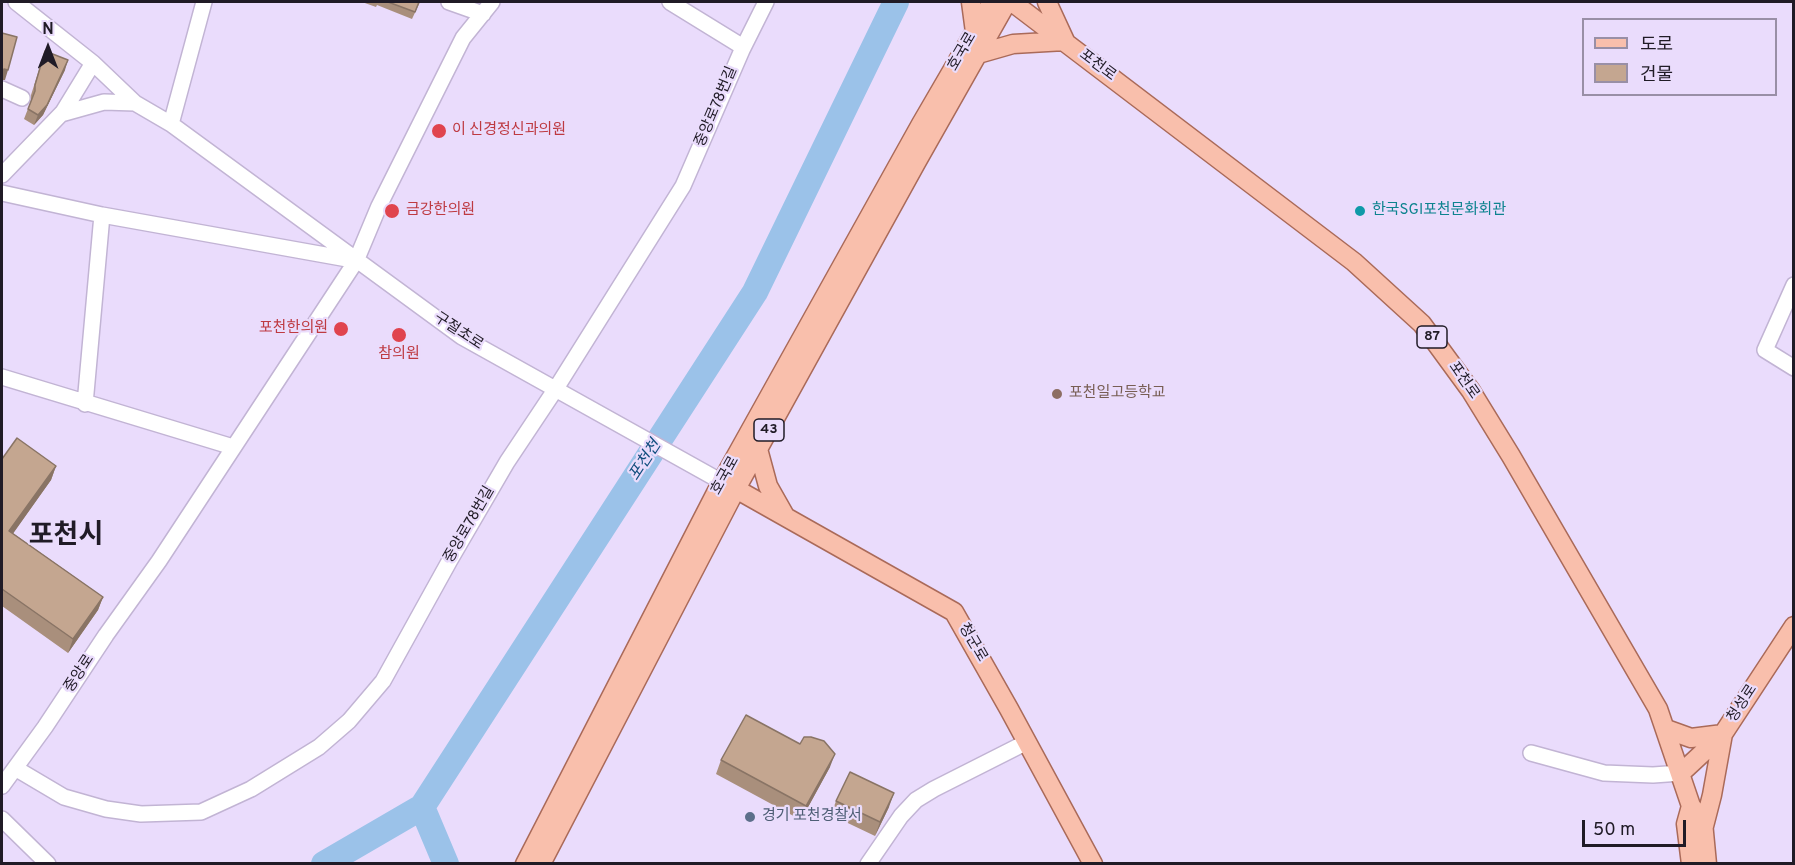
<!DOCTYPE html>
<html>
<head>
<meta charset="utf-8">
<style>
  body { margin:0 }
  #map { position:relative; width:1795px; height:865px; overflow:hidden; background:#eadcfc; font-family:Overpass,"Noto Sans KR",sans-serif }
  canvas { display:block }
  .frame { position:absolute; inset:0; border:3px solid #201b26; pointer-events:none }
  .legend { position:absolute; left:1582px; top:18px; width:195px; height:78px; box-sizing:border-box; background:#eadcfc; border:2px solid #998fa6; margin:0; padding:8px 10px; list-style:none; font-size:18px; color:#201b26 }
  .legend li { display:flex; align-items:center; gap:12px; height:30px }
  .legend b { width:30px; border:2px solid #998fa6 }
  .north { position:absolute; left:18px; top:18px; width:60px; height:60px; -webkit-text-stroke:4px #eadcfc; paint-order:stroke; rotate:0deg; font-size:16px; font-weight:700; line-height:24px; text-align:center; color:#201b26 }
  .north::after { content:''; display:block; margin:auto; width:21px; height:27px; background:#201b26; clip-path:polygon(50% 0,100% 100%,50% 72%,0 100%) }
  .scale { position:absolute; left:1582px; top:820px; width:104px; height:27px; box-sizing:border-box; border:3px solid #201b26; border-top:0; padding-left:8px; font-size:18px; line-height:21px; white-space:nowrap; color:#201b26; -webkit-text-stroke:4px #eadcfc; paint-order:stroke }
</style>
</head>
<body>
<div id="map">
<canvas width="1795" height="865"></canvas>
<div class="frame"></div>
<ul class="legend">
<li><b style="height:8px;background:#f9bfac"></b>도로</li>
<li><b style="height:16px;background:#c4a690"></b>건물</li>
</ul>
<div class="north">N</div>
<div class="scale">50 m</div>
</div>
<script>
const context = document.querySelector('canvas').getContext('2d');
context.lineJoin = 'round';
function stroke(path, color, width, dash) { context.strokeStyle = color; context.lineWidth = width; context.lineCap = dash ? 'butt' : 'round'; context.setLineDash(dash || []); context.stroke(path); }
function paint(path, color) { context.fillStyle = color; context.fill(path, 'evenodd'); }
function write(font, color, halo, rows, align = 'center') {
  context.font = font + ' Overpass,"Noto Sans KR",sans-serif'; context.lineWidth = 4.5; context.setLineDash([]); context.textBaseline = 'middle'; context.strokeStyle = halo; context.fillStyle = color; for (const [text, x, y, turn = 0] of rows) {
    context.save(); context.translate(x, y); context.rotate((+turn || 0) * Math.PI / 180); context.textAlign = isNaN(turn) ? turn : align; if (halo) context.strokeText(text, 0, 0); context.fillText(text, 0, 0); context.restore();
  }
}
const river = new Path2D(`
  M422,807L446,864
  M324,864L422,807L755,292L896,2`);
const minor = new Path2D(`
  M16,2L93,63L135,103L171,124L462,337L731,487
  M449,2L483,14
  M670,2L743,47
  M2,89L22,98
  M61,114L104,102L135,103
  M171,124L204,2
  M2,175L63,112L93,63
  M2,193L102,215L353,260
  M1794,285L1765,350L1794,368
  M2,377L233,447
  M85,404L102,215
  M1531,753L1604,773L1653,775L1681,773
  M15,768L64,797L106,809L141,814L201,812L251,789L319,747L349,721L383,681L450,560L507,462L555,390L683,186L742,50L766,2
  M2,786L45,727L106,635L159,561L356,261L379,206L463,38L492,2
  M2,819L48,864
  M868,864L901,816L916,800L934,789L1027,742`);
const major = new Path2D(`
  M971,2L975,32
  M1012,2L1354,262L1422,324L1471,391L1511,456L1658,709L1691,806L1703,822L1707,864
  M978,54L1013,44L1065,41L1047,2
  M758,449L768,486L785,516
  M736,489L954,612L1009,709L1093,864
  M1666,729L1691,738L1723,734
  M1681,773L1723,734L1794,626
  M1703,830L1712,795L1723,734
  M525,864L721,483L921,124L992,2
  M541,864L736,489L916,163L1007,2
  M1691,864L1686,824L1691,806`);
const wall = new Path2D(`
  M362,2H420L412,19L377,5L376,7Z
  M45,51L65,70L43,115L34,125L24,119L31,101V95Z
  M2,459L56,466L51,480L13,533L103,597L98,610L68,653L2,606Z
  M721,760L830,767L801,820L716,774Z
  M836,801L889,807L875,836L831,815Z`);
const shadedWall = new Path2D(`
  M68,60L65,70L43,115L34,125L38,115Z
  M4,69L8,70L5,80H2V71Z
  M56,466L51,480L5,545L9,531Z
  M103,597L98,610L68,653L73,639Z
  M835,754L830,767L801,820L806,806Z
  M894,793L889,807L875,836L880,822Z`);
const building = new Path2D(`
  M388,2H419L415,12Z
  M2,33L17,37L8,70L4,69L2,71Z
  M45,51L68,60L47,105L38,115L28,109L35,91V85Z
  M17,438L56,466L9,531L103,597L73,639L2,589V459Z
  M746,715L800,744L804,737H811L824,741L835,754L806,806L721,760Z
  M850,772L894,793L880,822L836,801Z`);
const markers = [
  [439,131,8,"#e0444e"],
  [392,211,8,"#e0444e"],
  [1360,211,6,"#0f9aa8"],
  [341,329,8,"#e0444e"],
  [399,335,8,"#e0444e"],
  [1057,394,6,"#8d6e63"],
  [750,817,6,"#5c6f8a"]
];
const shields = [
  [1432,337,30],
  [769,430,30]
];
const shieldNames = [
  ["87",1432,337],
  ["43",769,430]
];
const streetNames = [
  ["호국로",963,52,-60],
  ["포천로",1097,66,37],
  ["중앙로78번길",717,107,-67],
  ["구절초로",458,332,33],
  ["포천로",1463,381,55],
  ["호국로",726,476,-61],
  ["중앙로78번길",470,525,-60],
  ["청군로",972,643,60],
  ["중앙로",80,674,-57],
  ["청성로",1743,704,-57]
];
const healthNames = [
  ["이 신경정신과의원",452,131],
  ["금강한의원",406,211],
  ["포천한의원",328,329,"right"],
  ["참의원",399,355,"center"]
];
const cultureNames = [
  ["한국SGI포천문화회관",1372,211]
];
const educationNames = [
  ["포천일고등학교",1069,394]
];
const serviceNames = [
  ["경기 포천경찰서",762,817]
];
const waterNames = [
  ["포천천",646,461,-57]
];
const townNames = [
  ["포천시",66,538]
];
stroke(river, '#9bc2e9', 26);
stroke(minor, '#c2b4d4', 18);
stroke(major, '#aa6a59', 21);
stroke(minor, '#fff', 15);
stroke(major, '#f9bfac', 18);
paint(wall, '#a98f7c');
paint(shadedWall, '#897465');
paint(building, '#c4a690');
stroke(building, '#897465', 1.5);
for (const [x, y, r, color] of markers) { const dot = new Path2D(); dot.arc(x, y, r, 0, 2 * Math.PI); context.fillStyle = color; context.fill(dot); stroke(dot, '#eadcfc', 2); }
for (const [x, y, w] of shields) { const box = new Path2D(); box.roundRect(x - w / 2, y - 11, w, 22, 4.5); context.fillStyle = '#eadcfc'; context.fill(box); stroke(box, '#201b26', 1.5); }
write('bold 14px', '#201b26', null, shieldNames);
write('15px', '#201b26', '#eadcfc', streetNames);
write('15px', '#be3a42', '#eadcfc', healthNames, 'left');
write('15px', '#0d838f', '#eadcfc', cultureNames, 'left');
write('15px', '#785e54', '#eadcfc', educationNames, 'left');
write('15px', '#4e5e75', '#eadcfc', serviceNames, 'left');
write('italic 16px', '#114e7e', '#eadcfc', waterNames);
write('bold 27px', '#201b26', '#eadcfc', townNames);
</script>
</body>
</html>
